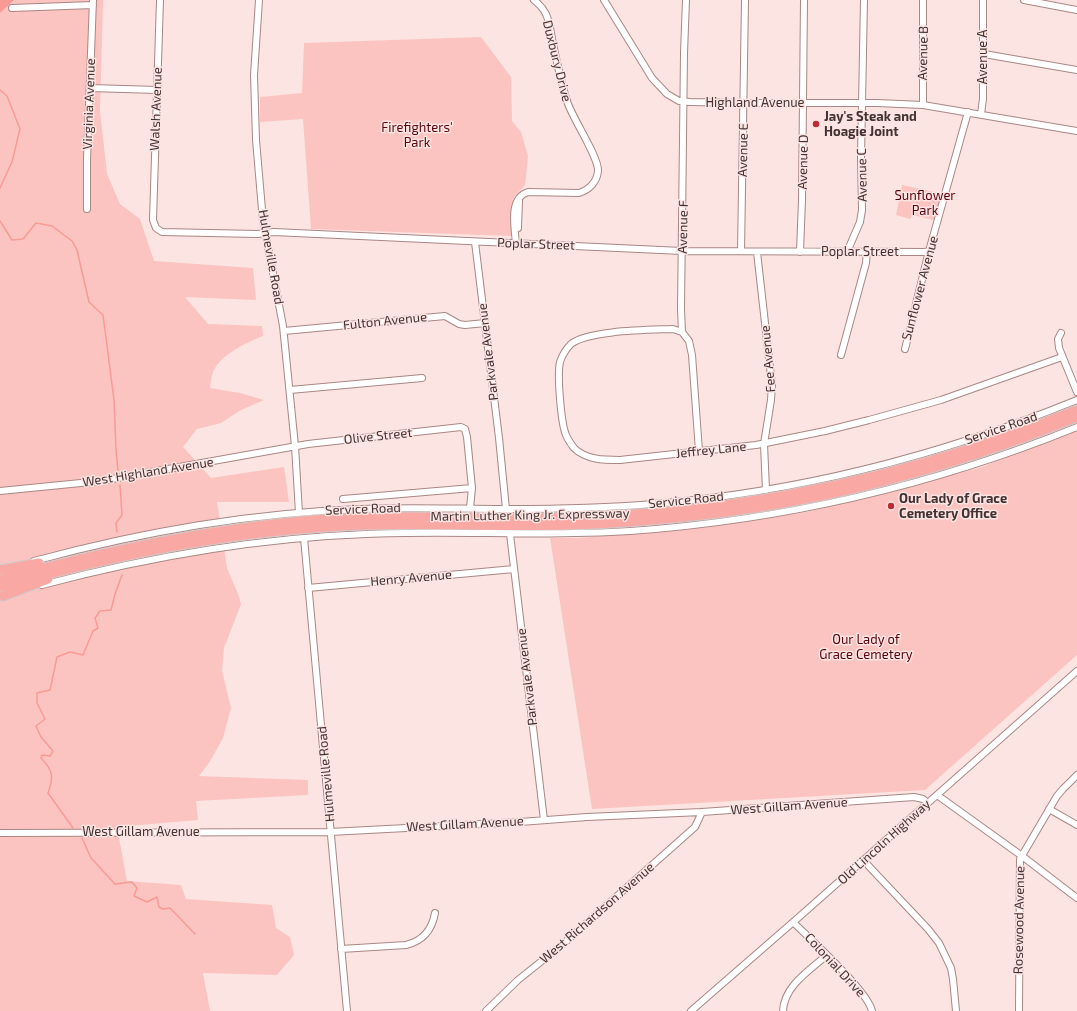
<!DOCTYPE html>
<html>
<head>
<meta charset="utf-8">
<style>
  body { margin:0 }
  canvas { display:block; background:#fbe4e2 }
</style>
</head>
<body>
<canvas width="1077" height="1011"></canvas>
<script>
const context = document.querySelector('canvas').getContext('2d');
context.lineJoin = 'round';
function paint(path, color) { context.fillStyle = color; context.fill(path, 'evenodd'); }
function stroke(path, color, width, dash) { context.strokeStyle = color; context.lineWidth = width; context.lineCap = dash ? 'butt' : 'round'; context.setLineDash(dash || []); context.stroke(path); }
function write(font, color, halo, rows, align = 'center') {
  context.font = font + ' "Exo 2",sans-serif'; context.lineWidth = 3; context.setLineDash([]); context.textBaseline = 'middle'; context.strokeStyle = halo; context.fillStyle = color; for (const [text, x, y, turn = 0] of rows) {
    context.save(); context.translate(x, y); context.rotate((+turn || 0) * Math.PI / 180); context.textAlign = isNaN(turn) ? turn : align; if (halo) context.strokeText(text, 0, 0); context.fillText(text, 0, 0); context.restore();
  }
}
const green = new Path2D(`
  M0,0H103L100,111L107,174L120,204L140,219L154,261L253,268L256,300L185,297L208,324L262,326L263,336C246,343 221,354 213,372C211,377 211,383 210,388L240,393L264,400L241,410L221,423L197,429L183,447L211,478L284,467L289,502H217L227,568L238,594L241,604L224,648L222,671L231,708L223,738L209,763L199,776L308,780V795L196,801L198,820L117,827L127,881L181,885L186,899L272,905L276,928L290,937L294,955L277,975L203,973L210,1011H0Z
  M481,37L511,77L512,121L521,132L528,156L525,185L515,196L513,200L511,236L311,229L303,119L260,122V97L302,93L304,43Z
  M902,185L944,194L937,221L913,215L910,219L896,215Z
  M1077,430V655L925,790L592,809L550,538H578L683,530L806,512L979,468Z`);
const water = new Path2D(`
  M0,0H14L0,13Z`);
const stream = new Path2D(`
  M0,90L7,96L20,129L12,162L0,188
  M0,221L12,240L23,239L36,223L52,226L72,241L77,250L89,302L103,315L114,400L116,450L118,471
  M117,532L116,523L122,515L120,485
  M73,828L48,793C54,777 53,770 41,758L42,755L50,756L53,751L41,737L36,726L45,719L37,703V693L50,690L57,657L70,652L83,655L93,631L98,628L95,618L100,611L111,610L115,594L122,575
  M82,838L91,858L115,884L132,882L137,888L134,896L147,902L157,897L159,907L163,909L170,908L195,934`);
const minor = new Path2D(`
  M160,0L153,220L156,228L162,232L257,234L274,232L682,251L925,252L929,251
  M259,0L254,75L256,140L263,221L283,326L295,446L299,513
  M604,0L652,78L667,94L679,101L690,102L743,103H877L923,105L1077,131
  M686,0L684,53L681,309L682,332L689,341L692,355L699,451
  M1024,0L1077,10
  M12,8L93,5
  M984,54L1077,70
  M90,88L157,90
  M923,105V0
  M981,114L983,99V0
  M87,209V159L93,0
  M518,228L519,201
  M475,242L499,438L506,509
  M516,244C515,228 508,198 528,192L579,193C589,190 597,182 598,171C599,157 572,118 567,101C561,82 557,63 553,44C551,34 550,23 546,14C543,8 539,4 534,0
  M741,251L745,0
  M757,252L772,385L771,400L764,444L766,490
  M800,252L802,200L804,0
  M847,252L860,222L862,210L861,157L864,0
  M284,331L445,316L459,324L465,325L485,323
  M682,332L673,329C650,330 588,330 571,344C566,349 562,356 560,362C557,375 561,423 566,435C568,440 571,444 574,448C586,460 604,460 620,460L756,445L825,431L869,420L941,400L1062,357
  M1061,333L1058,339L1059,348L1077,392
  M905,349L929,251L968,112
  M841,355L866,263L867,251
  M290,390L422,378
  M0,491L101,481L308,444L461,427L465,429L467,437L472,488L470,508
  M343,499L472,488
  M510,534L544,820
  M304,538L347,1011
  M34,561C141,532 249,513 360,509C410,507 460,509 509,509C558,509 605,508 653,504C799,492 942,455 1077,400
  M42,585C148,557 256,538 366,534C454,530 542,537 630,531C784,520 934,485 1077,427
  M308,588L514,569
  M937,795L1022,856L1077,898
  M1049,809L1077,825
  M0,833L330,832L520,822L587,817L702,812L914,797L923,799L928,803
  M863,860L928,929L939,943L951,968L953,979L956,1011
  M793,922C810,939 868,991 872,1011
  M341,949L406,945C423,941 432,930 435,913
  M486,1011L518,980L563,944L695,827L702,812
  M691,1011L799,917L1077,671
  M783,1011C784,986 810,970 827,955
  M1019,1011L1020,859L1057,796L1063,789L1077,775`);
const highway = new Path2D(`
  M0,570L39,563
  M0,580C112,549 225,525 341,518C396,516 451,517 507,518C565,519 624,516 683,510C818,496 951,461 1077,410
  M0,587C112,556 225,532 341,526C417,522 492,527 567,525C606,524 644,521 683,517C818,504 951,468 1077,417
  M3,596L48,579`);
const markers = [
  [816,124,4,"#bc2c33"],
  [891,506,4,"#bc2c33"]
];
const streetNames = [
  ["Avenue B",923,53,-89],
  ["Avenue A",983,57,-90],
  ["Duxbury Drive",557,61,76],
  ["Highland Avenue",755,103],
  ["Virginia Avenue",89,104,-88],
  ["Walsh Avenue",156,109,-88],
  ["Avenue E",743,150,-89],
  ["Avenue D",803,162,-89],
  ["Avenue C",862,175,-91],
  ["Avenue F",683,227,-89],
  ["Poplar Street",536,244,2],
  ["Poplar Street",860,252],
  ["Hulmeville Road",271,257,80],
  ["Sunflower Avenue",920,288,-75],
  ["Fulton Avenue",385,321,-6],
  ["Parkvale Avenue",488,352,-97],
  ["Fee Avenue",768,359,-95],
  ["Service Road",1001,428,-19],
  ["Olive Street",378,436,-6],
  ["Jeffrey Lane",711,450,-6],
  ["West Highland Avenue",148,472,-9],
  ["Service Road",686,500,-6],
  ["Service Road",363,509,-2],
  ["Martin Luther King Jr. Expressway",530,515,-1],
  ["Henry Avenue",411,578,-5],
  ["Parkvale Avenue",527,677,-97],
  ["Hulmeville Road",326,774,-95],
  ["West Gillam Avenue",789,806,-4],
  ["West Gillam Avenue",465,824,-3],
  ["West Gillam Avenue",141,832],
  ["Old Lincoln Highway",884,842,-42],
  ["West Richardson Avenue",597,913,-41],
  ["Rosewood Avenue",1019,920,-89],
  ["Colonial Drive",835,965,47]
];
const poiNames = [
  ["Jay's Steak and",824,117],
  ["Hoagie Joint",824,132],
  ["Our Lady of Grace",899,499],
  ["Cemetery Office",899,514]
];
const parkNames = [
  ["Firefighters'",417,128],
  ["Park",417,143],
  ["Sunflower",925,196],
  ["Park",925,211],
  ["Our Lady of",866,640],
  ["Grace Cemetery",866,655]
];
paint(green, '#fcc4c0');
paint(water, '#fa9a94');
stroke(stream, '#fa9a94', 1.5);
stroke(minor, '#a98784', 8);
stroke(highway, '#cecaca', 11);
stroke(minor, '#fff', 6);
stroke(highway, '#f9a8a3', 9);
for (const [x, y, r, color] of markers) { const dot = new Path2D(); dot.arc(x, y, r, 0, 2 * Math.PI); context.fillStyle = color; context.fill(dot); stroke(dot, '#fbe4e2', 1.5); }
write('13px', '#423332', '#fbe4e2', streetNames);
write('bold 13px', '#423332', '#fbe4e2', poiNames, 'left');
write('13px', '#59020c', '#fbe4e2', parkNames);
</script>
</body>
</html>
